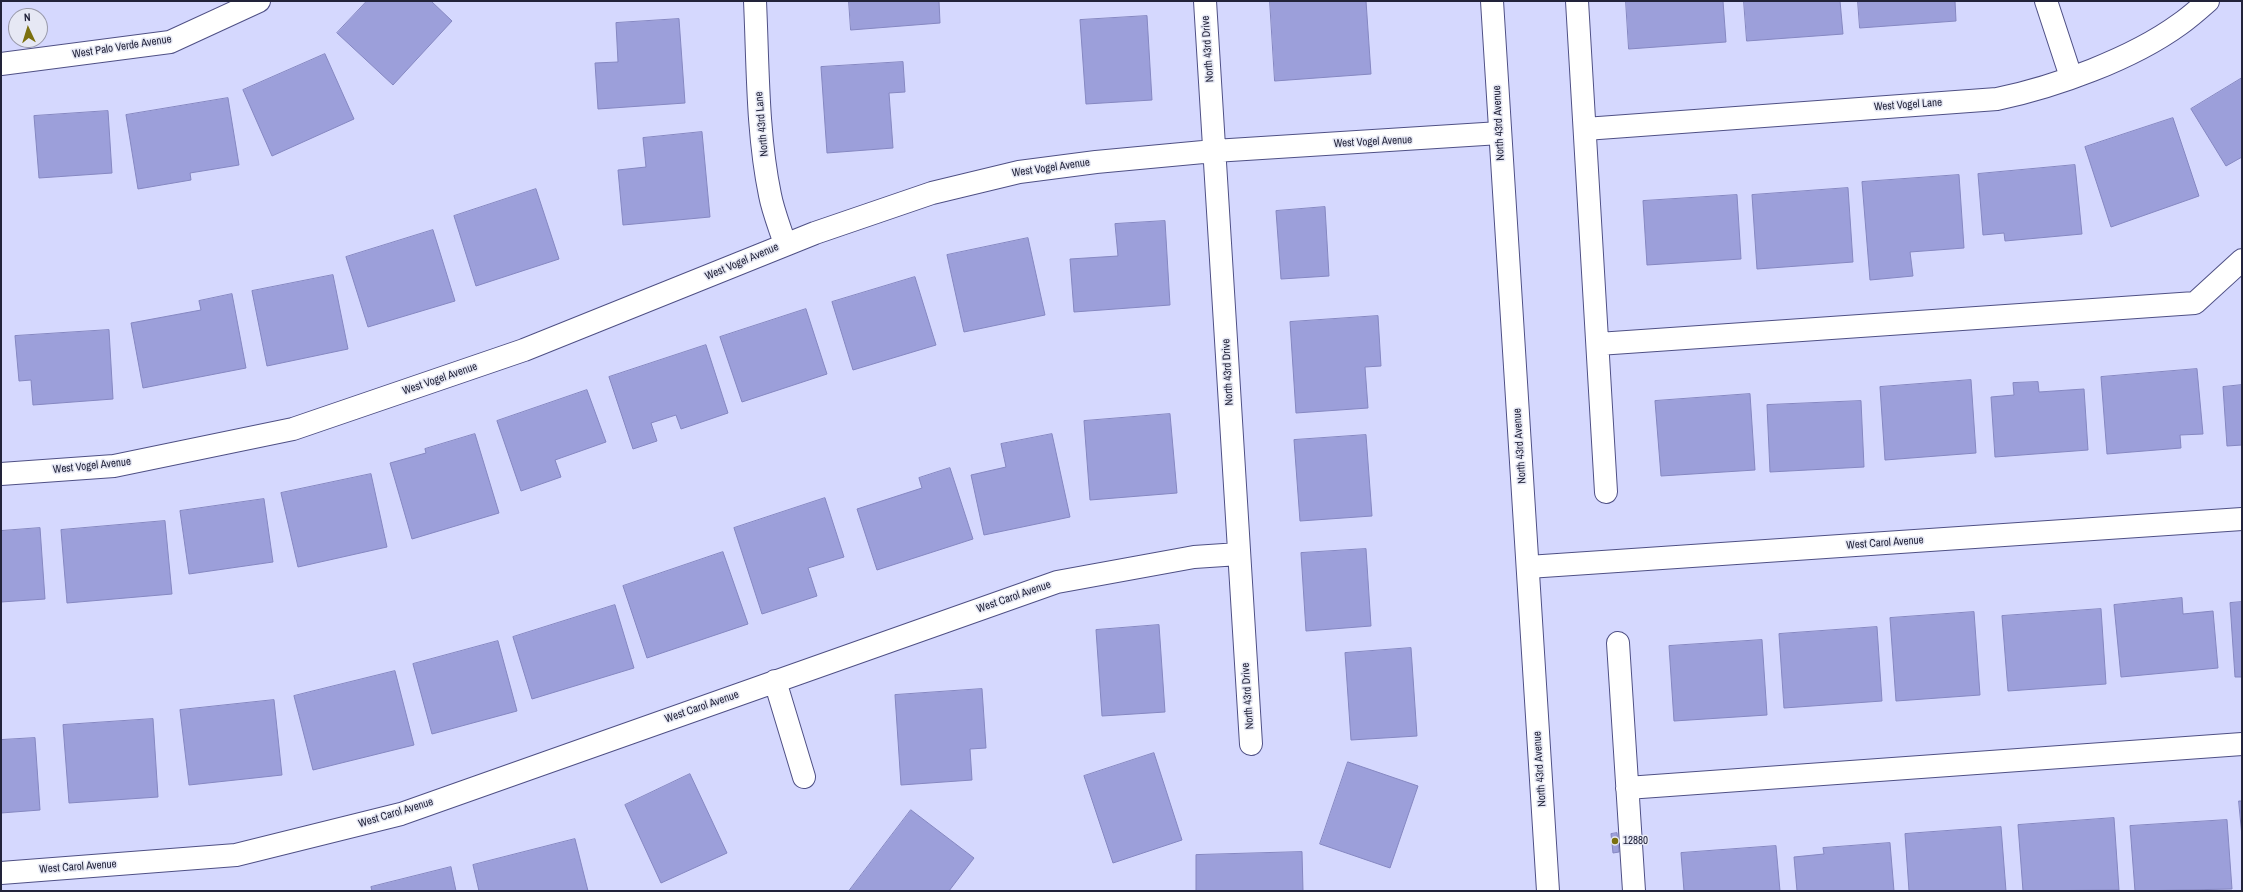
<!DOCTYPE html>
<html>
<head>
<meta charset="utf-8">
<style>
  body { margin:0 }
  #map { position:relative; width:2243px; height:892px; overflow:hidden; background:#d5d8fe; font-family:"Archivo Narrow",sans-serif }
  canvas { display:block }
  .frame { position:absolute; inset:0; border:2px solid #22233a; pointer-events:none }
  .north { position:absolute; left:8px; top:8px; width:40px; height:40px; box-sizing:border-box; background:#e6e8f4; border:1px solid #9899aa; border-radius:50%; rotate:356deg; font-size:11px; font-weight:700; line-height:16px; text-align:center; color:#22233a }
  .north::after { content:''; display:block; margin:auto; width:14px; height:18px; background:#7b700f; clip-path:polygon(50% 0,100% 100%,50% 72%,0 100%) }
</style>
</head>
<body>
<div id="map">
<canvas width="2243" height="892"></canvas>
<div class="frame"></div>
<div class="north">N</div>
</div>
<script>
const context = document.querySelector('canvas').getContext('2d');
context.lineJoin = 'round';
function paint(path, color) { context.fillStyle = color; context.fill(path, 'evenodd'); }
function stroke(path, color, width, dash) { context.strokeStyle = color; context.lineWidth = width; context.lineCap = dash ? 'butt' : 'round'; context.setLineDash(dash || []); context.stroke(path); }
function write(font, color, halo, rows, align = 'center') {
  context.font = font + ' "Archivo Narrow",sans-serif'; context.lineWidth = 3; context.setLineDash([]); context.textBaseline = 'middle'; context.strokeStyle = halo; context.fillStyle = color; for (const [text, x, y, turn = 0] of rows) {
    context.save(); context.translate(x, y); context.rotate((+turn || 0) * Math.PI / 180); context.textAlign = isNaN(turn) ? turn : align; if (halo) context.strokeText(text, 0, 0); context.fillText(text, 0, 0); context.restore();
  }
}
const building = new Path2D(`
  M367,1H431L452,21L393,85L337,33Z
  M849,1H939L940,23L851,30Z
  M1270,1H1366L1371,74L1275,81Z
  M1626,1H1723L1726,42L1629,49Z
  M1744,1H1840L1843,34L1747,41Z
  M1858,1H1955L1956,21L1860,28Z
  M1147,16L1152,100L1086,104L1080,20Z
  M679,19L685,103L598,109L595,63L618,62L616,23Z
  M325,54L354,119L272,156L243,90Z
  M903,62L905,92L889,93L893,148L827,153L821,67Z
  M2242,78V157L2226,166L2191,109Z
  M228,98L239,165L190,173L191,180L138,189L126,115Z
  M108,111L112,173L39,178L34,116Z
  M2173,118L2199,196L2111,227L2085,147Z
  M702,132L710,217L623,225L618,170L646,167L643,138Z
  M2075,165L2082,234L2005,241L2004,233L1983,235L1978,174Z
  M1959,175L1964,248L1910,252L1913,276L1870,280L1862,182Z
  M1848,188L1853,262L1757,269L1752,195Z
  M536,189L559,259L476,286L454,216Z
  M1737,195L1741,259L1647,265L1643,201Z
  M1325,207L1329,276L1281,279L1276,211Z
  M1165,221L1170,305L1074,312L1070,259L1118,256L1115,224Z
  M433,230L455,301L368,327L346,257Z
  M1028,238L1045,315L964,332L947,255Z
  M333,275L348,349L267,366L252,291Z
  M915,277L936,345L853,370L832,302Z
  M232,294L246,368L143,388L131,323L201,310L199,301Z
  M806,309L827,374L742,402L720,337Z
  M1378,316L1381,366L1365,367L1368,408L1296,413L1290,322Z
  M109,330L113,399L33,405L31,380L19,381L15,336Z
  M706,345L728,413L681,429L676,415L651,423L657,441L633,449L609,377Z
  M2197,369L2203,434L2180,435L2181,448L2107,454L2101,377Z
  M1971,380L1976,453L1885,460L1880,387Z
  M2038,382L2039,392L2084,389L2088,450L1995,457L1991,397L2014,395L2013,383Z
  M2242,385V445L2227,446L2223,387Z
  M587,390L606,442L555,460L561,477L521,491L497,421Z
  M1750,394L1755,470L1661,476L1655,401Z
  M1861,401L1864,467L1770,472L1767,405Z
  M1170,414L1177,493L1090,500L1084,421Z
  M475,434L499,513L412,539L390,463L426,453L425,449Z
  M1052,434L1070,517L984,535L971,475L1006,467L1001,444Z
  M1366,435L1372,516L1300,521L1294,440Z
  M950,468L973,539L877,570L857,509L922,488L919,478Z
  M371,474L387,547L298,567L281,493Z
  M825,498L844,557L808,568L817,596L762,614L734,528Z
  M264,499L273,562L189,574L180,511Z
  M165,521L172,594L67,603L61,530Z
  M40,528L45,599L1,602V531Z
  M1366,549L1371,626L1306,631L1301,553Z
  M723,552L748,624L647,658L623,586Z
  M2182,598L2183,614L2213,611L2218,668L2121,677L2114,605Z
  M2242,602V677H2235L2230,603Z
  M615,605L634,668L532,699L513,637Z
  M2101,609L2106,684L2008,691L2002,616Z
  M1974,612L1980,695L1896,701L1890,618Z
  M1159,625L1165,712L1102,716L1096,630Z
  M1877,627L1882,701L1784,708L1779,634Z
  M1762,640L1767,715L1674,721L1669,646Z
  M498,641L517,711L432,734L413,664Z
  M1411,648L1417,736L1351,740L1345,653Z
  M395,671L414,745L313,770L294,696Z
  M982,689L986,748L970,749L972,780L901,785L895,695Z
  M274,700L282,775L189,785L180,710Z
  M153,719L158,797L69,803L63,725Z
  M35,738L40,810L1,813V740Z
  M1154,753L1182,840L1113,863L1084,776Z
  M1348,762L1418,786L1390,868L1320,844Z
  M690,774L727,853L661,883L625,805Z
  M2239,801H2242V836Z
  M911,810L974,858L949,891H849Z
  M2114,818L2119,890L2023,891L2018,825Z
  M2227,820L2232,889L2135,891L2130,826Z
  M2001,827L2006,891H1909L1905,834Z
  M1617,833L1619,852L1613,853L1611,834Z
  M575,839L588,891H479L473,865Z
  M1890,843L1894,891H1797L1794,857L1824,854L1823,848Z
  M1776,846L1780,891H1684L1681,853Z
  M1302,852L1303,891H1196V855Z
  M451,867L456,891H372L371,887Z`);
const minor = new Path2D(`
  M755,1C758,65 757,132 770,195C773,211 780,228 785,244
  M1205,1L1251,744
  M1577,1L1606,492
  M2046,1L2071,77
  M1,64L170,42L259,1
  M1585,129L1997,99C2055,87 2132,59 2180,24C2190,17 2199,9 2208,1
  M1598,344L2195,303L2242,260
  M1,474L114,466L293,429L524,350L815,233L932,193L1019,172L1096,162L1214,151L1500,133
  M1528,567L2242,519
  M1618,643L1634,891
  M775,681L804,777
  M1627,788L2242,744
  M1,873L236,855L401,814L1057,582L1194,557L1239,554`);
const major = new Path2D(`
  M1492,1L1548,891`);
const markers = [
  [1615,841,4,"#7b700f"]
];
const streetNames = [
  ["West Palo Verde Avenue",122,47,-9],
  ["North 43rd Drive",1208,49,-94],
  ["West Vogel Lane",1908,105,-4],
  ["North 43rd Avenue",1499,123,-93],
  ["North 43rd Lane",762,124,-95],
  ["West Vogel Avenue",1373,142,-3],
  ["West Vogel Avenue",1051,168,-8],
  ["West Vogel Avenue",742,262,-23],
  ["North 43rd Drive",1228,372,-93],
  ["West Vogel Avenue",440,379,-19],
  ["North 43rd Avenue",1520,446,-94],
  ["West Vogel Avenue",92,466,-6],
  ["West Carol Avenue",1885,543,-4],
  ["West Carol Avenue",1014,597,-19],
  ["North 43rd Drive",1248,696,-94],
  ["West Carol Avenue",702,707,-19],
  ["North 43rd Avenue",1540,769,-94],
  ["West Carol Avenue",396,813,-17],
  ["West Carol Avenue",78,867,-4]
];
const poiNames = [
  ["12880",1623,841]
];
paint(building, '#9c9fda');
stroke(building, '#8587c1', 1);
stroke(minor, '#4f5085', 24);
stroke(major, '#4f5085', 24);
stroke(minor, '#fff', 22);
stroke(major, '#fff', 22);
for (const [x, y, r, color] of markers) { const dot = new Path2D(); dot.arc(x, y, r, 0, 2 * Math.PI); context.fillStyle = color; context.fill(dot); stroke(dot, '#e6e8f4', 1.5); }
write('11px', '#22233a', '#e6e8f4', streetNames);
write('11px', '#22233a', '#e6e8f4', poiNames, 'left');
</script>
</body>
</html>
